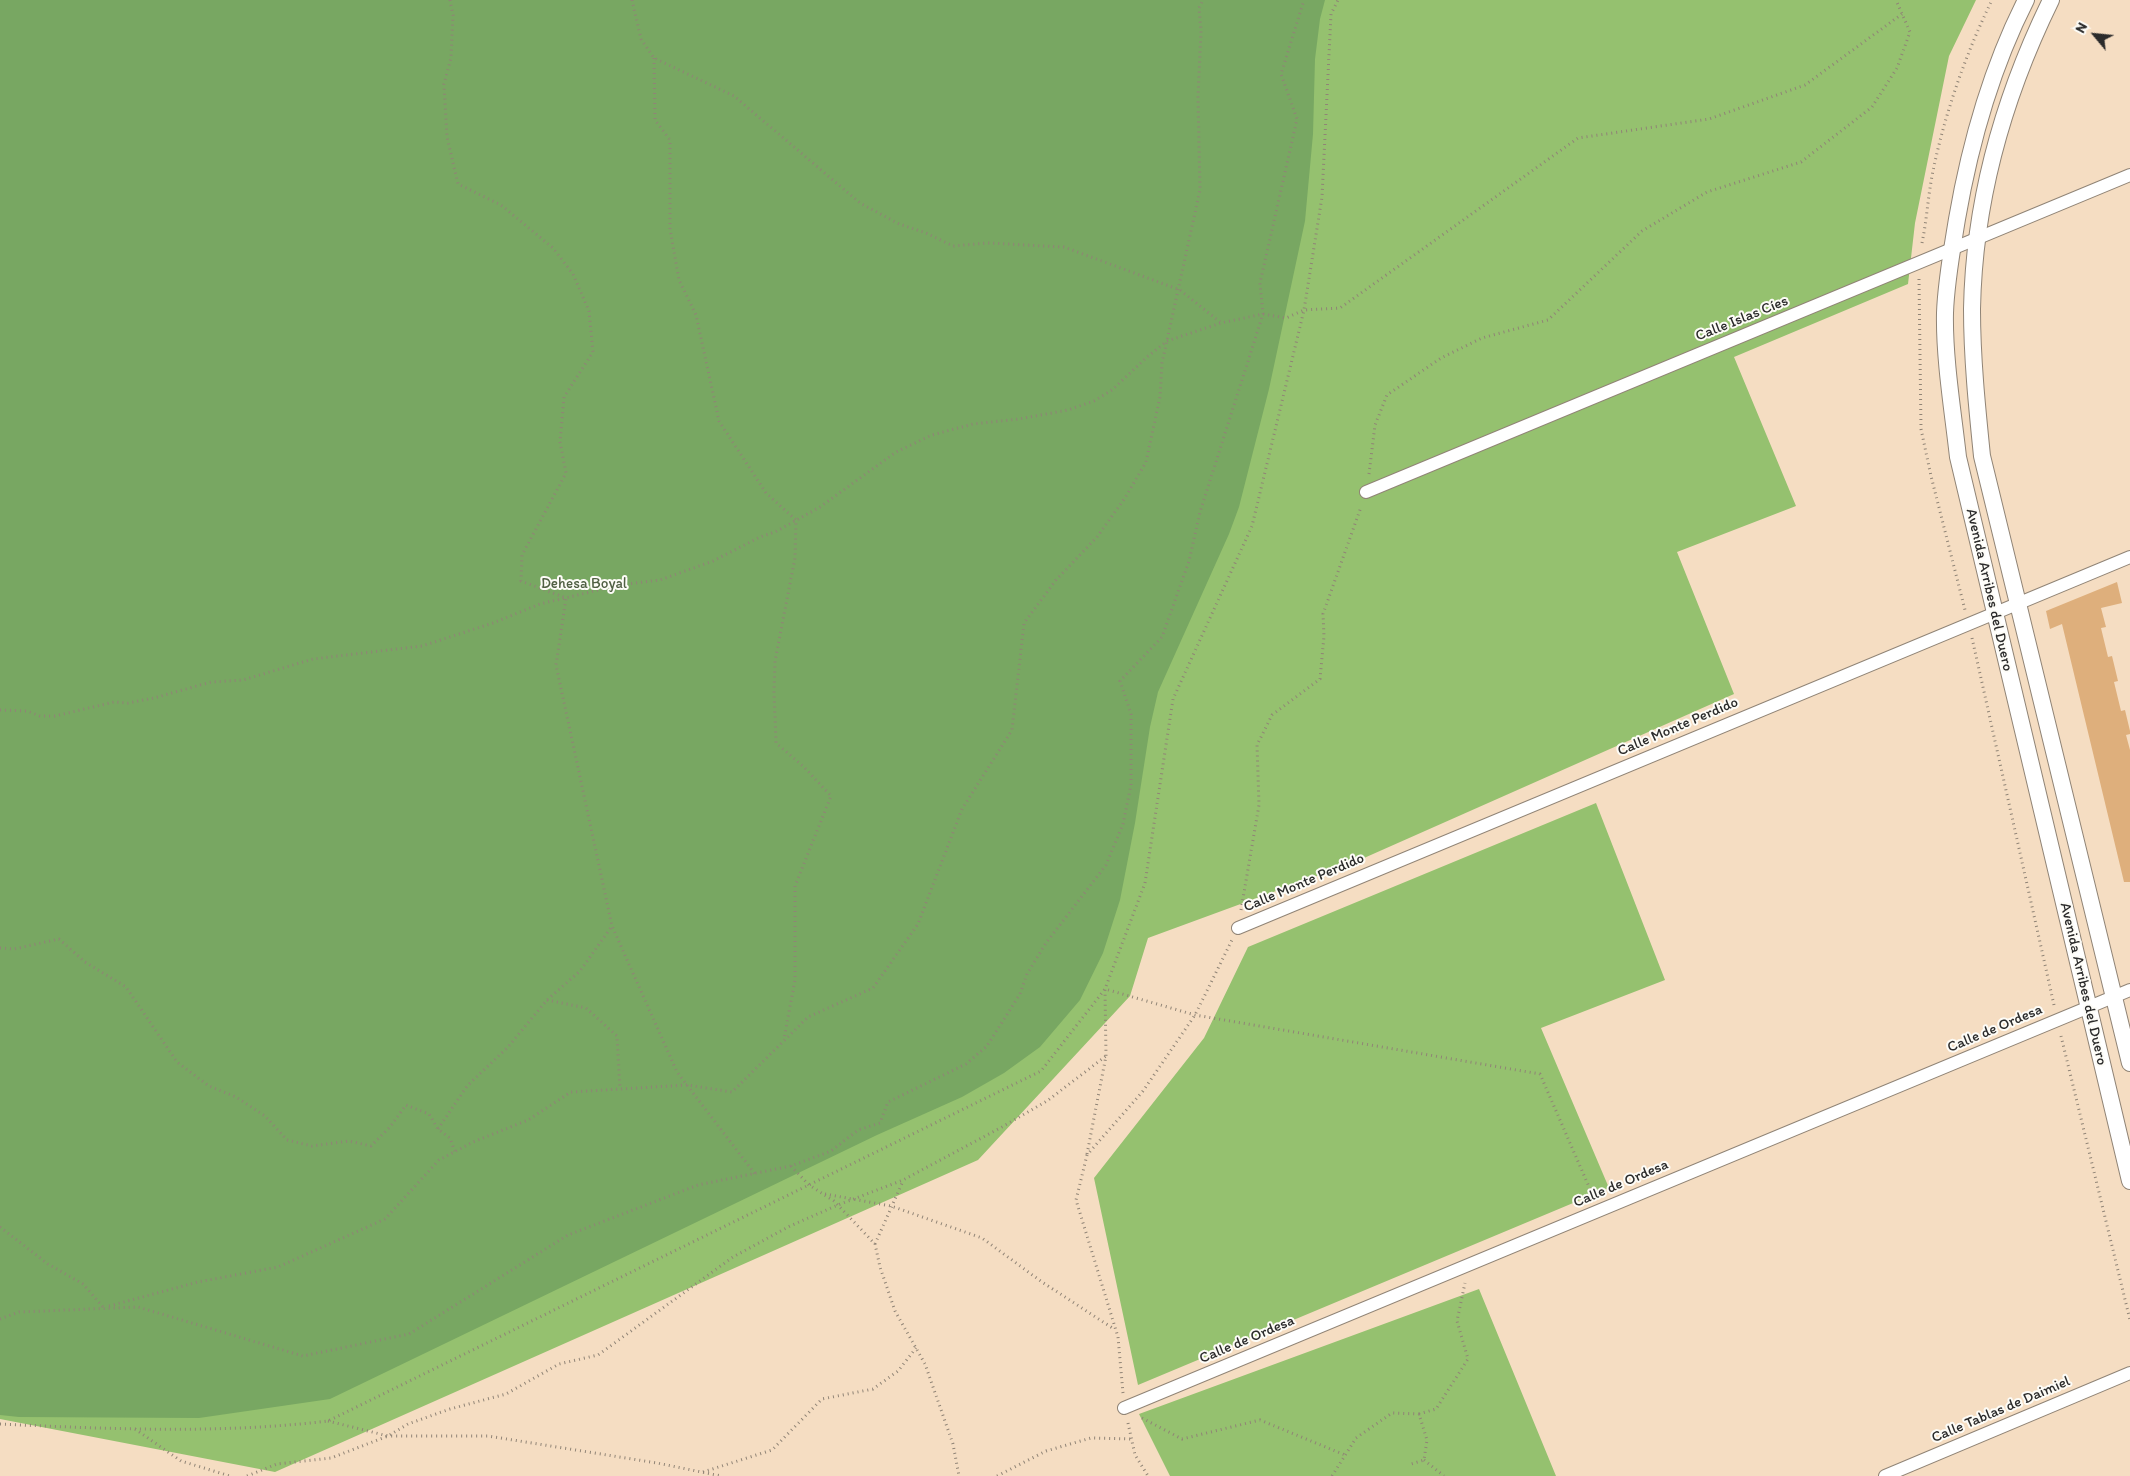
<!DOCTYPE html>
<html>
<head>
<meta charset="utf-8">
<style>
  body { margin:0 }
  #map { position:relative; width:2130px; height:1476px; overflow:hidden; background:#f5ddc2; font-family:Itim,sans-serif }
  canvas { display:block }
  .north { position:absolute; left:2070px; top:10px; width:50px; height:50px; -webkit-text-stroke:4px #fdfcf7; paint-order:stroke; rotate:298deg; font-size:14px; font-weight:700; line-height:20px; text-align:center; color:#2b2b2b }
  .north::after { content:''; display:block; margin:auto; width:18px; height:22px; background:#2b2b2b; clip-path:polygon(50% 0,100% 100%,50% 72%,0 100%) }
</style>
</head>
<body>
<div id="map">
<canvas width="2130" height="1476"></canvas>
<div class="north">N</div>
</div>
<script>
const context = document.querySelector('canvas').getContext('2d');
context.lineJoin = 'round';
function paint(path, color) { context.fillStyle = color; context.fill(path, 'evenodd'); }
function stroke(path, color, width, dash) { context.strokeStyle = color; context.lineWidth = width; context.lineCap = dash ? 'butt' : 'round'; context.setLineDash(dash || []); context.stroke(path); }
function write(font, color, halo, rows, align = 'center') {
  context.font = font + ' Itim,sans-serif'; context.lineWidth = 4; context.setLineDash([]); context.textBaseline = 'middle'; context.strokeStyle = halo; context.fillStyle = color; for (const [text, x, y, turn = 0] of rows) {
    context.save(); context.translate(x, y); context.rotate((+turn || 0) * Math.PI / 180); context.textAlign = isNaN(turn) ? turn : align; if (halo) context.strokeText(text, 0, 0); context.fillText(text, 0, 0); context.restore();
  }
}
const green = new Path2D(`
  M0,0H1976L1949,56L1915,223L1908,284L1734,357L1796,506L1677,552L1734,694L1355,862L1148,938L1130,996L978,1160L275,1472L0,1419Z
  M1596,803L1665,980L1541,1028L1609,1188L1138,1385L1094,1178L1204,1038L1248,947Z
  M1479,1289L1556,1476H1170L1139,1414Z`);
const forest = new Path2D(`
  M0,0H1325L1320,19L1315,59L1313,134L1305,221L1269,389L1239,507L1229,534L1158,692L1150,727L1135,823L1120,900L1103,953L1080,1000L1040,1047L1004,1073L962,1097L877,1135L330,1399L199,1418L19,1417L0,1415Z`);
const building = new Path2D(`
  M2117,582L2122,603L2101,608L2106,627L2101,628L2108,657L2112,656L2118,681L2114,682L2121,711L2125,710L2130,731V734L2126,735L2130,750V882H2124L2062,624L2050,629L2046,611Z`);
const path = new Path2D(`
  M450,0L453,15L451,58L444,84L447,137L458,184L501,205L553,248L573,274L589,311L593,352L564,397L560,442L566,473L522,555L521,581L566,598L556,665L612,926L677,1072L755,1174
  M632,0L641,39L654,58L734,96L860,203L899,224L926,233L953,246L988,243L1064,247L1180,290L1220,322
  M654,58L655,120L670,140V229L679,280L696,315L719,421L766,493L796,520L795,558L775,661L774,692L776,743L804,767L831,796L795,886V980L784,1039
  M1922,243C1927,219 1928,195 1933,171C1945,113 1966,53 1992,0
  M1919,279L1921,429L1931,476L1965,610
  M1369,474L1375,425L1387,395L1441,358L1482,338L1548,320L1642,231L1707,192L1801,162L1872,107L1897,68L1910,32L1896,0
  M1972,638L2054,1005
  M0,710L27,711L40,716H55L114,702L128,703L154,698L211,682L243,680L313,659L422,646L493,623L540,604L619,585L660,580L713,561L760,537L775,532L820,507L896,452L932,435L973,424L1019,419L1068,410L1094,401L1112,390L1147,357L1167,341L1221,323L1263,314L1286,318L1304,310L1340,308L1578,138L1709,119L1805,85L1902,14
  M1241,910L1259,805L1257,745L1272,715L1320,679L1324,636L1323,614L1361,507
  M0,948L14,949L59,939L85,962L126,987L177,1062L209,1086L236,1097L265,1116L287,1140L312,1146L349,1141L371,1146L390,1127L406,1105L429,1114L438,1129L450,1138L455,1152
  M547,1000L586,1008L617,1036L620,1089
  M2061,1036L2130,1320
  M438,1129L467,1086L508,1047L547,1000L580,971L612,926
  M1087,1154L1106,1056L1105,989L1195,1015L1540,1074L1593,1196
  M791,1166L809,1185L834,1201L875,1244L880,1267L895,1311L925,1364L953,1444L959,1476
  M825,1194L891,1206L982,1238L1042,1282L1114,1329
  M0,1227L48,1264L83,1284L103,1307
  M875,1244L903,1181
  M109,1306L198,1282L278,1267L385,1219L439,1160L473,1142L528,1120L571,1092L687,1085L732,1092L808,1017L873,988L918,924L962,809L1012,730L1024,623L1056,580L1097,537L1125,498L1146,462L1160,397L1162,363L1200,190L1198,97L1201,31L1199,8L1203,0
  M0,1319L19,1312L138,1307L303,1356L409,1334L568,1235L698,1185L791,1166L831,1151L858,1130L880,1123L888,1102L966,1064L987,1046L1020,994L1027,974L1046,943L1106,865L1123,824L1131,785V714L1120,681L1162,637L1189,561L1200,512L1263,314L1260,283L1297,119L1281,74L1304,0
  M1123,1393L1118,1337L1076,1200L1087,1155L1143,1091L1195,1015L1232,940
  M1419,1414L1436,1409L1468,1359L1457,1321L1465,1283
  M1142,1418L1182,1439L1260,1420L1345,1455
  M328,1421L388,1436H488L657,1463L721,1476
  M1128,1423L1135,1455L1148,1476
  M0,1424C109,1429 220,1434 328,1421L1041,1071L1105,989L1145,883L1173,699L1252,526L1304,310L1322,197L1331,14L1338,0
  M135,1429L181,1461L230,1476
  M1424,1460L1444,1476
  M703,1472L772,1450L822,1399L873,1389L898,1371L916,1348
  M247,1476L277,1464L331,1458L388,1436L408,1424L450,1409L506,1394L559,1364L598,1355L733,1257L790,1226L838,1205L903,1180L1002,1127L1047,1101L1106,1056
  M997,1476L1046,1451L1091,1438L1131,1439
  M1332,1476L1356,1438L1392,1413L1419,1414L1427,1440L1424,1460L1408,1465`);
const pedestrian = new Path2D(`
  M1366,492L2130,175
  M1238,928L2130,557
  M1124,1408L2130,990
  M1885,1476L2130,1373`);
const minor = new Path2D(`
  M2026,0C1991,69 1970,144 1957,219C1952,250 1946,282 1945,313C1944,358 1953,412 1958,457L2130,1181
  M2051,0C2004,96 1974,201 1972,309C1972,358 1977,407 1982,456L2130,1063`);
const streetNames = [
  ["Calle Islas Cíes",1742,319,-22],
  ["Avenida Arribes del Duero",1989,590,77],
  ["Calle Monte Perdido",1678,727,-23],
  ["Calle Monte Perdido",1304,883,-23],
  ["Avenida Arribes del Duero",2083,984,77],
  ["Calle de Ordesa",1995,1029,-23],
  ["Calle de Ordesa",1621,1184,-23],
  ["Calle de Ordesa",1247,1340,-23],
  ["Calle Tablas de Daimiel",2001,1410,-23]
];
const parkNames = [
  ["Dehesa Boyal",584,584]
];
paint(green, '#95c16f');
paint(forest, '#78a762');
paint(building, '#deaf7c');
stroke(pedestrian, '#908476', 14);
stroke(minor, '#908476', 18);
stroke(path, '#908476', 3, [1, 4]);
stroke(pedestrian, '#fff', 12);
stroke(minor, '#fff', 16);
write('15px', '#2b2b2b', '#fdfcf7', streetNames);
write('15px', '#506043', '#fdfcf7', parkNames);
</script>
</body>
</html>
